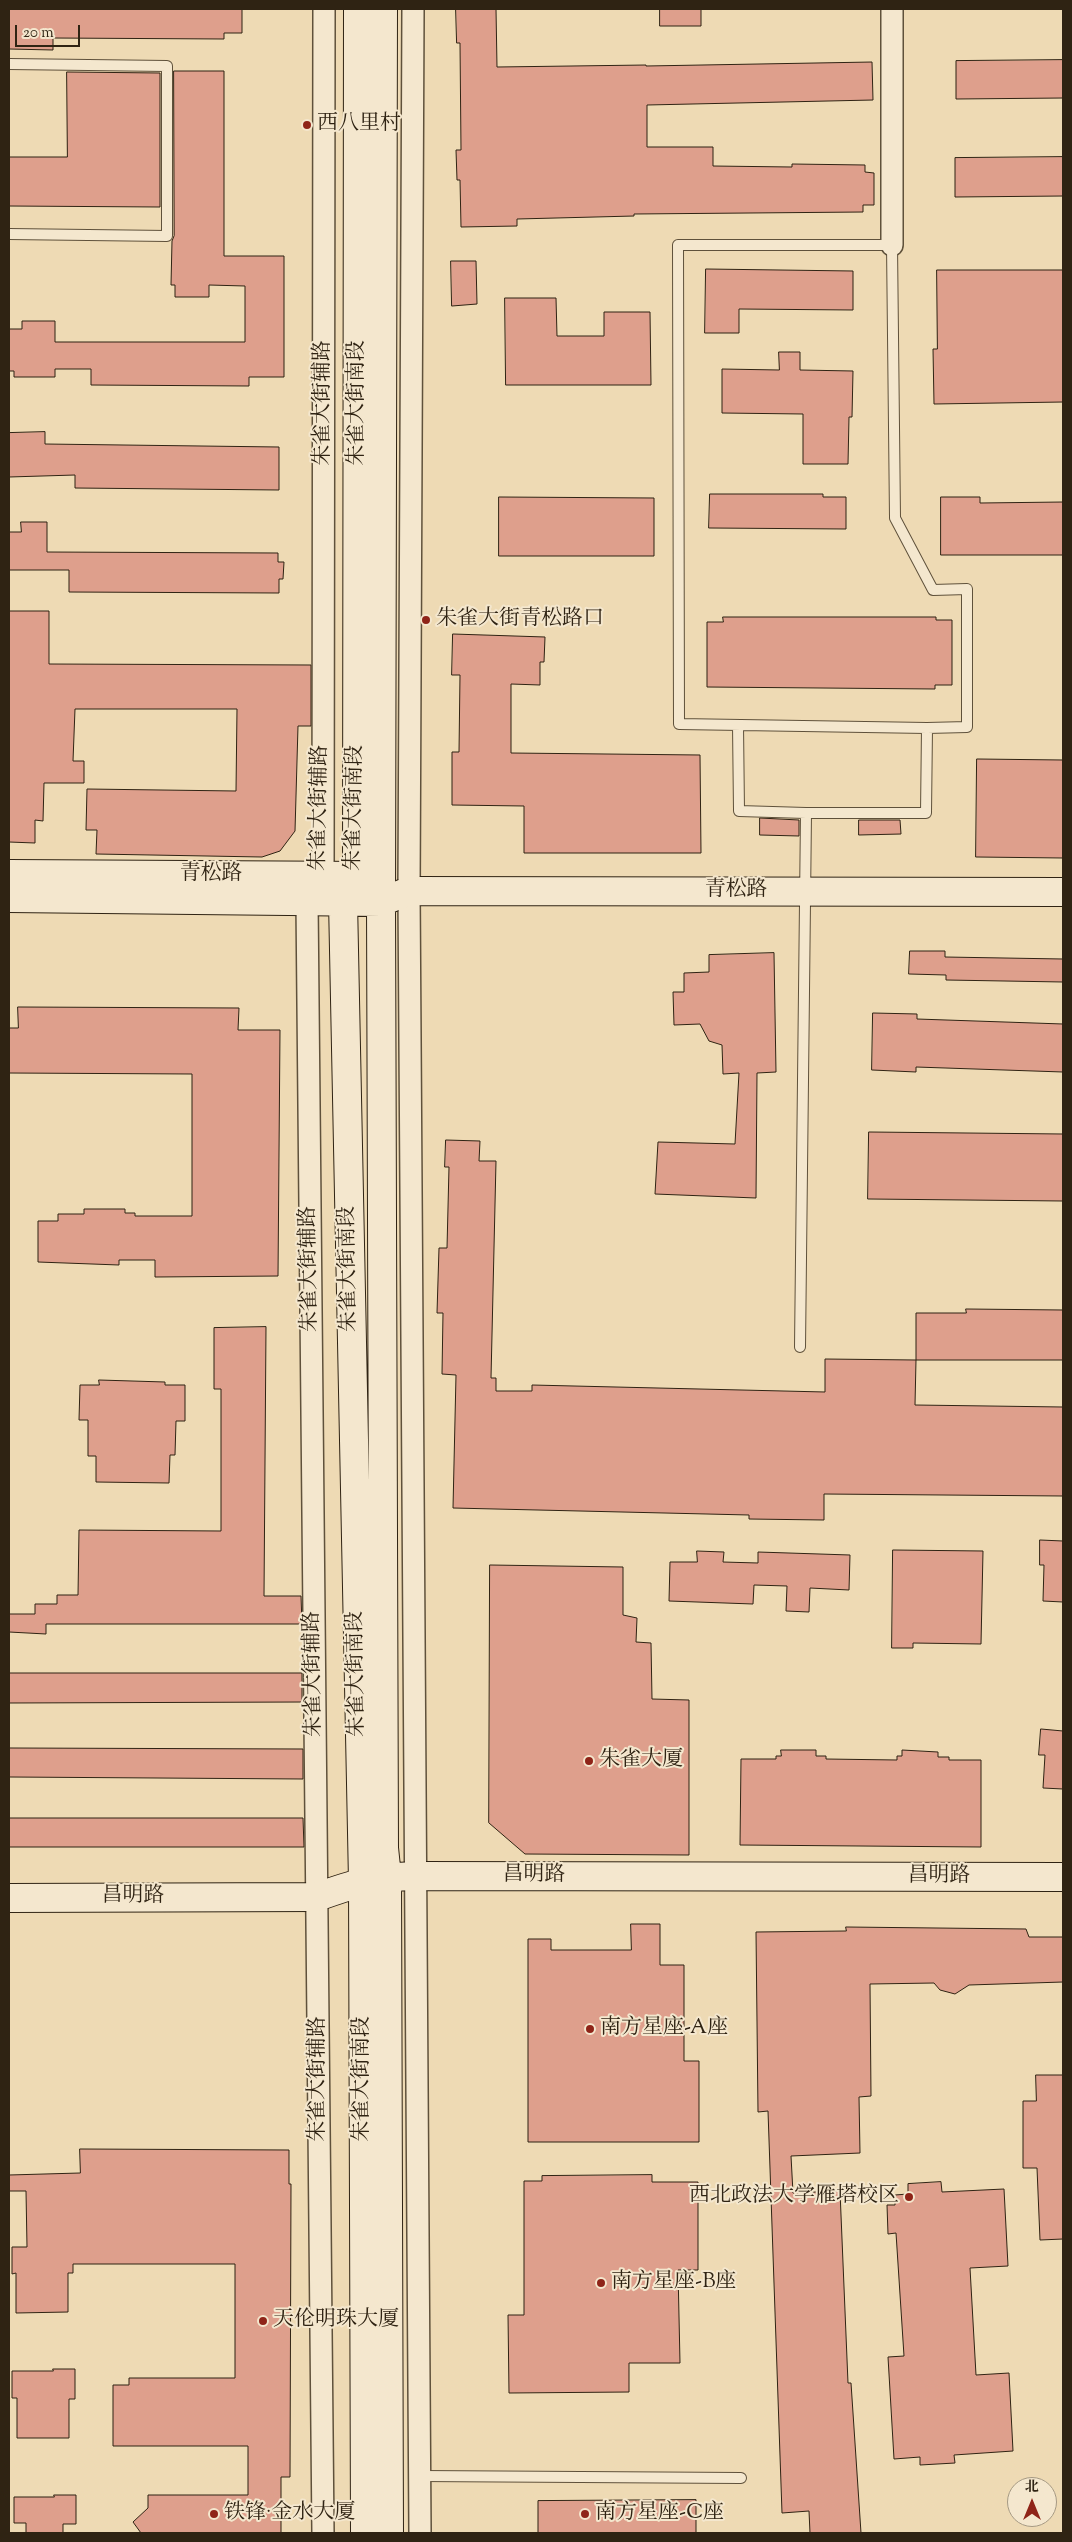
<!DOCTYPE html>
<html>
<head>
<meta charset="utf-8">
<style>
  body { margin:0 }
  #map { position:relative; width:1072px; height:2542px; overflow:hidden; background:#eedab4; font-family:"Sorts Mill Goudy","Noto Serif SC",serif }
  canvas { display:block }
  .frame { position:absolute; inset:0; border:10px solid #2f2313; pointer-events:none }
  .north { position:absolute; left:1007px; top:2477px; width:50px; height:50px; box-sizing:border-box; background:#f4e7ce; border:1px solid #a59983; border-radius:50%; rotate:0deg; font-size:14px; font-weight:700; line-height:20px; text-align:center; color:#2f2313 }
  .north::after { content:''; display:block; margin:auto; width:18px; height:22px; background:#8f2418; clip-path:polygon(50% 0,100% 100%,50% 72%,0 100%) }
  .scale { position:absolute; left:15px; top:25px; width:65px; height:22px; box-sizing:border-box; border:2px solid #2f2313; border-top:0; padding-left:6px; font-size:15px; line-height:18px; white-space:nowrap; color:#2f2313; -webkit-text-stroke:4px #f4e7ce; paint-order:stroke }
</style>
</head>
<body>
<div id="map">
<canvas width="1072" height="2542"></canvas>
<div class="frame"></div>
<div class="north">北</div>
<div class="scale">20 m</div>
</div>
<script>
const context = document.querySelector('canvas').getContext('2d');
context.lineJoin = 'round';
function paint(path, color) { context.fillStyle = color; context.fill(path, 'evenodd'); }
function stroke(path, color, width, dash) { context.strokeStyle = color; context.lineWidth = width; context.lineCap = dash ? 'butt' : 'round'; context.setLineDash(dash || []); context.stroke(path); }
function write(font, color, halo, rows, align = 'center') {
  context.font = font + ' "Sorts Mill Goudy","Noto Serif SC",serif'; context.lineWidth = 4; context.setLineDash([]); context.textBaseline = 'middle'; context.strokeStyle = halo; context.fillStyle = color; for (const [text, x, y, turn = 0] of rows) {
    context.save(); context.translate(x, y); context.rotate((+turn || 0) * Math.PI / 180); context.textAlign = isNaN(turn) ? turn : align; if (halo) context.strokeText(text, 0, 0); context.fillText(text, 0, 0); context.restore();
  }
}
const building = new Path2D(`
  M9,9H242V33H224V39L53,38V50L9,49Z
  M456,9H496L497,67L646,65V66L872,62L873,100L647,105V147H713V166L792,167V164L865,165V172L874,173V205H863V212L634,214V216L517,219V226L461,227L460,180H457L456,150H461L460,43H457Z
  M660,9H701V26H660Z
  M1063,60V98L956,99V61Z
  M174,71H224V256H284V377H249V386L91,385V369H55V377H14V371H9V329H22V321H55V342H245V286L209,285V297H175V285H171L172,241L174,236Z
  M67,72L160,73V207L9,206V157H67Z
  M1063,157V196L955,197V158Z
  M451,261H476L477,304L452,306Z
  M706,269L853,271V310L739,309V333H705Z
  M937,270H1063V402L934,404L933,349H937Z
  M505,298H556L557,336H604V312H650L651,385H506Z
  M779,352H800V370L853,371L852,417H849L848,464H803V414L722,413V369L779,370Z
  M45,432V444L279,447V490L75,488V475L9,477V433Z
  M710,494H823V497H846V529L709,528Z
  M499,497L654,498V556H499Z
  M941,497H980V503L1063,502V555H941Z
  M21,522H47V552L278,553V562H284L283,579H279V593L69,592V570H9V532H21Z
  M9,611H49V664L311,665V726H298L295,831L280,851L262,857L96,854L97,830H86L87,789L236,791L237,709H75L73,761H84V783H44L43,821L35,820V843L9,842Z
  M723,617H936V620H952V685H935V689L707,687V622H723Z
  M453,634L545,637L544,662H540V685L511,684V753L700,755L701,853H524V806L452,805V752H459L460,675H452Z
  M977,759L1063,760V858L976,857Z
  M760,818L799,820V836L760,835Z
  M859,820H900L901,834L859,835Z
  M910,951H945V957L1063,959V982L946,980V975L909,974Z
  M774,953L776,1072L757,1073L756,1198L655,1194L658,1142L735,1144L739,1073L723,1074L722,1045L709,1041L700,1024L674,1025L673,992H684V973L709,972V955Z
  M18,1007L239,1008L238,1030H280L278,1276L155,1277V1260H119V1265L38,1262V1221H58V1214H84V1209H125V1213H135V1216H192V1074L9,1073V1028H18Z
  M873,1013L917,1014V1019L1063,1024V1072L916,1067V1072L872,1070Z
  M869,1132L1063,1134V1201L868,1199Z
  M446,1140L480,1141L479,1161H496L491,1378H496V1391H532V1385L825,1392V1359L916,1360L915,1405L1063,1407V1496L824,1494V1520L749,1519V1515L453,1508L456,1375L442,1374L443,1313H437L439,1248H447L449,1167H445Z
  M966,1309L1063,1310V1360H916V1313H966Z
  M266,1327L264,1596H301L302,1624H46V1634L9,1632V1614H35V1604H57V1595H78L79,1530L221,1531V1389H214V1328Z
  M99,1380L165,1382V1385H185V1421H176L175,1455H170L169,1483L96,1482V1456H88V1420H79L80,1385H99Z
  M1040,1540L1063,1541V1602L1043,1601L1044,1565H1040Z
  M893,1550L983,1551L981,1644L913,1643V1648H892Z
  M697,1551L724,1552L723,1562L758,1563V1552L850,1555L849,1590L810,1588L809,1612L786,1611L787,1586L754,1585L753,1604L669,1601L670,1562H697Z
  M490,1565L623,1567V1615L637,1618L636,1642L651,1643L652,1699L689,1700V1855L525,1854L489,1823Z
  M9,1673H302V1702L9,1703Z
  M1041,1729L1063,1731V1789L1043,1788L1045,1755H1039Z
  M9,1748L303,1749V1779L9,1777Z
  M781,1750H816V1756H826V1759L897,1760V1756H902V1750L938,1752V1757H949V1760H981V1847L740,1845L741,1759H776V1756H781Z
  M9,1818H303L304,1847H9Z
  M631,1924H660V1965H684V2061H699V2142H528V1939H551V1950H631Z
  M846,1927L1026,1929L1029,1937H1063V1982L969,1985L955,1994L940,1990L934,1983L870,1984L871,2096L859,2097L860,2153L791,2156L793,2193L840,2191L848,2383H851L861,2533H810L809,2511L782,2513L768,2111L758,2112L756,1932L846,1931Z
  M1036,2075H1063V2239L1040,2240L1037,2168H1023V2101H1036Z
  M80,2149L289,2150V2184H291L290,2477H281V2533H141L133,2522L148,2508V2495H248V2446H113V2385H129V2378H235V2264H73V2273H68V2312L16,2313V2273L12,2274V2247H27L26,2191H9V2175L80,2173Z
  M652,2175V2182H698V2270H678L680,2363H629V2392L509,2393L508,2315H524V2181H542V2176Z
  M941,2182L942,2192L1004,2189L1008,2266L970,2268L976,2375L1009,2373L1013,2451L954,2455L955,2463L920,2465V2457L894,2459L888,2357L904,2356L896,2233L888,2234L887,2205H895V2195L908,2194V2184Z
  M53,2369H75V2399H69V2438H17V2398H12V2371H53Z
  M54,2495H76V2524H63V2533H26V2523H14V2497H54Z
  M696,2500V2533H538V2501Z`);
const lane = new Path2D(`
  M9,64L167,66V236L9,234
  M738,725L739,811L806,813
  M800,1347L806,813H926L927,728L679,724L678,245H892L895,518L933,590L967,589V727L927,728
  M420,2476L741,2478`);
const street = new Path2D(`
  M413,9L409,891L420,2533
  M892,9V245
  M323,2533L307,901L323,876L324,9`);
const secondary = new Path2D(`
  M358,9L357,876L343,901L363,1881L365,2533
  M383,9L381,902L384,1848L387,1877L389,2533
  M9,874L371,876
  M9,898L381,902L409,891L1063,892
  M9,1898L317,1897C353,1884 376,1877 415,1876L1063,1877`);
const markers = [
  [307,125,5,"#8f2418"],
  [426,620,5,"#8f2418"],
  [589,1761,5,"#8f2418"],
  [590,2029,5,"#8f2418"],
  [909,2197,5,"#8f2418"],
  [601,2283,5,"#8f2418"],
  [263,2321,5,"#8f2418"],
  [214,2514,5,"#8f2418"],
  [585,2514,5,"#8f2418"]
];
const poiNames = [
  ["西八里村",317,125],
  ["朱雀大街青松路口",436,620],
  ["朱雀大厦",599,1761],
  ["南方星座-A座",600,2029],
  ["西北政法大学雁塔校区",899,2197,"right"],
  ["南方星座-B座",611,2283],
  ["天伦明珠大厦",273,2321],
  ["铁锋·金水大厦",224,2514],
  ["南方星座-C座",595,2514]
];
const streetNames = [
  ["朱雀大街辅路",324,403,-90],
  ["朱雀大街南段",358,403,-90],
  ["朱雀大街辅路",321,808,-89],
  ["朱雀大街南段",356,808,-89],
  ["青松路",211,875],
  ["青松路",736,891],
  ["朱雀大街辅路",311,1269,-91],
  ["朱雀大街南段",350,1269,-91],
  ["朱雀大街辅路",315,1674,-91],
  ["朱雀大街南段",358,1674,-91],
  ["昌明路",534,1876],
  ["昌明路",939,1877],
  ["昌明路",133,1897],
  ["朱雀大街辅路",319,2079,-90],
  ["朱雀大街南段",363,2079,-90]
];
paint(building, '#de9f8c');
stroke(building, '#2f2313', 1);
stroke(lane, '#5f513b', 12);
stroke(street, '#5f513b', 24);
stroke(secondary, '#2f2313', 30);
stroke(lane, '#f4e7ce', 10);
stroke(street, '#f4e7ce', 21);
stroke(secondary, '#f4e7ce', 28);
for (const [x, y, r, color] of markers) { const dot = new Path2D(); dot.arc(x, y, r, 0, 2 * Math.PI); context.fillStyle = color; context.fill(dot); stroke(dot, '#f4e7ce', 2); }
write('21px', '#2f2313', '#f4e7ce', poiNames, 'left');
write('21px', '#2f2313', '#f4e7ce', streetNames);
</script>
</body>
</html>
